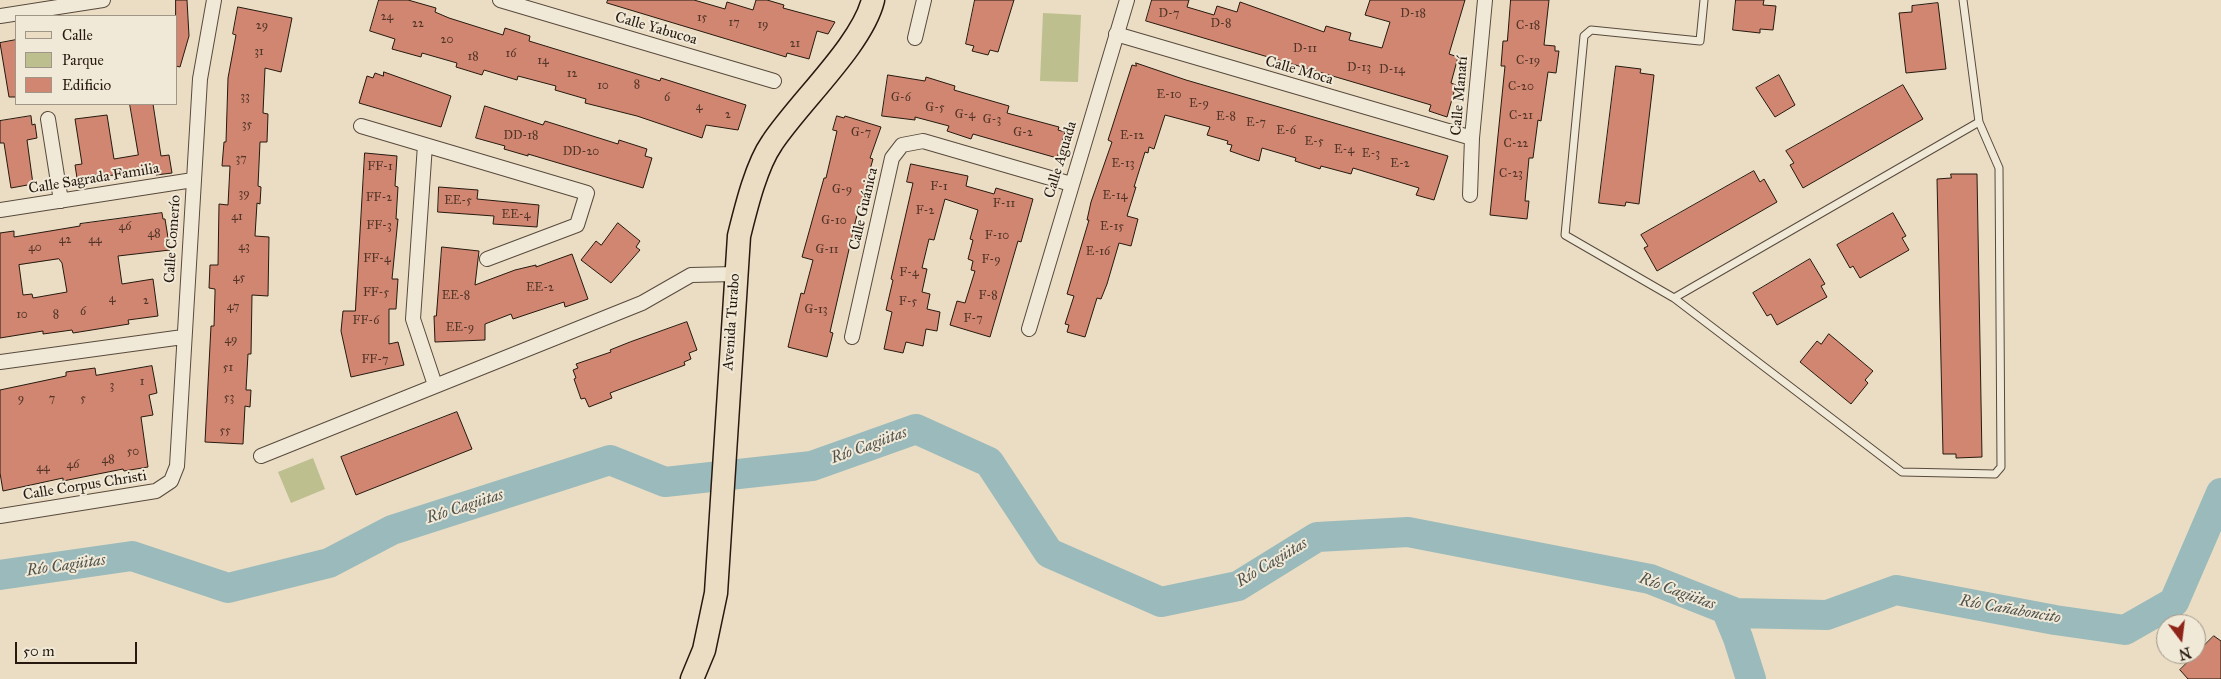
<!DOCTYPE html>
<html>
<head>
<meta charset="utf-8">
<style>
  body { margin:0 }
  #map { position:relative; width:2221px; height:679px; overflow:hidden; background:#eaddc3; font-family:"IM FELL Great Primer",serif }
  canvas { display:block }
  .legend { position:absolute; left:15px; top:15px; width:162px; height:90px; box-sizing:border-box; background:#f1e9d8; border:1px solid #a09688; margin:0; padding:6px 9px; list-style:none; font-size:15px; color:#27190f }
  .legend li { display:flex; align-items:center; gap:10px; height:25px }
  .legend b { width:25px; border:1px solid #a09688 }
  .north { position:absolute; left:2156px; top:614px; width:50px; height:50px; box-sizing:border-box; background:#f1e9d8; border:1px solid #a09688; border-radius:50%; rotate:165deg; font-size:14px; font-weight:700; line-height:20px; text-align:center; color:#27190f }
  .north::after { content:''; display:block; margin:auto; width:18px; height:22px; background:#8f2418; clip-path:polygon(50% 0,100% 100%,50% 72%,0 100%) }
  .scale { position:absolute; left:15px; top:642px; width:122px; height:22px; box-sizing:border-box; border:2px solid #27190f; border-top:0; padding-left:6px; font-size:15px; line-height:18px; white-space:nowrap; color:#27190f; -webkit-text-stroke:4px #f1e9d8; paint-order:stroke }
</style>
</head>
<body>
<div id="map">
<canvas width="2221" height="679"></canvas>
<ul class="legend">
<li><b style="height:6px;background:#eaddc3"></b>Calle</li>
<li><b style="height:14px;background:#bdbf8f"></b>Parque</li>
<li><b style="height:14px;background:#d08670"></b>Edificio</li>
</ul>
<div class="north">N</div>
<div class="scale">50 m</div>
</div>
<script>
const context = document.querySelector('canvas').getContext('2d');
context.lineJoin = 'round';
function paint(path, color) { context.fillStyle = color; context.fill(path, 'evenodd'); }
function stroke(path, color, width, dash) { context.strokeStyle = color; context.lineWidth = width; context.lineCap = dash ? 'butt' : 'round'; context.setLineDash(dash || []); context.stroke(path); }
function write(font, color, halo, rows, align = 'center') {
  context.font = font + ' "IM FELL Great Primer",serif'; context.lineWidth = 4; context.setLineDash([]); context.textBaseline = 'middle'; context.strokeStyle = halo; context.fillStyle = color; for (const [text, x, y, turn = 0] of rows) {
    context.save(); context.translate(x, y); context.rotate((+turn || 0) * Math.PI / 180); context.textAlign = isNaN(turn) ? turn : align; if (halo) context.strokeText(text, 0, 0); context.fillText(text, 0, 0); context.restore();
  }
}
const green = new Path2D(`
  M1043,13L1081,15L1078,82L1040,81Z
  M313,458L325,489L291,503L278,472Z`);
const river = new Path2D(`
  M0,575L132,556L228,588L329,563L392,530L610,460L665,482L812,466L916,429L989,462L1049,553L1161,602L1238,586L1317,537L1408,532L1650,579L1736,613L1827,615L1896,590L2055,620L2125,630L2174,602L2221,493
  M1726,609L1738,638L1751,679`);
const building = new Path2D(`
  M176,0H187L189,36L180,67L176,66Z
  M379,0H408L436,8L435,12L449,18L503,35L505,28L530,36L529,41L660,81L661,78L746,105L738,130L706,125L702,138L637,116L585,103L586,99L555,90L556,86L518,76L517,80L484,70L482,75L456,67L457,63L422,53L421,57L392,49L395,39L370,31Z
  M608,0H694L725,9L727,2L753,10L756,0H767L784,5L783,8L835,22L828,34L817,31L809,59L787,53L786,57L773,53L607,3Z
  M975,0H1014L998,52L990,50L988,55L972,51L974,46L966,44Z
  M1152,0H1189L1187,7L1214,15L1217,6L1237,12L1240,2L1324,32L1326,26L1351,33L1349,40L1382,48L1390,22L1365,15L1370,0H1465L1449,54L1458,57L1451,83L1456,85L1447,117L1429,111L1431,105L1146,21Z
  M1511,0H1549L1544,45L1555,46V51H1559L1556,73L1548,72L1541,121L1538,120L1533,158H1529L1525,201H1529L1527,219L1490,215L1505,66H1501L1503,41H1507Z
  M1736,0H1764L1763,5L1776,6L1773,30L1760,29V33L1733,30Z
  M1938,3L1946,69L1906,73L1899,13L1912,12V6Z
  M238,7L292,18L281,72L265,68L263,113L268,114L267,142H260L258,186L261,187L260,204L257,203L255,236L269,237L268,296L252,295L251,354H248L246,390H251L250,407L245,406L243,444L205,442L211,326H214L215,293V289L209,288L210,265H218L219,204L228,205L230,166H222L224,142H226L228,78L236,35L233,34Z
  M16,40V97H9L0,43Z
  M1136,63L1186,80L1448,156L1434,200L1416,195L1419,188L1353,168L1351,174L1321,166L1320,169L1295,161L1296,158L1262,148L1259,161L1247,157L1230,151L1232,145L1227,144L1228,141L1207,135L1210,127L1165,115L1154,149L1149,147L1148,153L1145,152L1134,187H1136L1127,216L1138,219L1131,246L1119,243L1107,284L1101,299L1097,298L1085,337L1067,332L1069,325L1065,324L1074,296L1067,294L1089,220H1087L1091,202L1112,142L1108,140L1132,65L1136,66Z
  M1616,66L1641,69L1640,73L1654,75L1639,204L1626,202L1625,206L1599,203Z
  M384,72L451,96L441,127L359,103L367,76L373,78L375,73L383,76Z
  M888,75L925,81L926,77L955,86L954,90L1009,106L1007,113L1059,127L1058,130L1065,132L1057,158L973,134L971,139L947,131L949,126L915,117V120L882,116Z
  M1779,75L1795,105L1775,117L1756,88Z
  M1903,85L1923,119L1803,188L1790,165L1794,163L1786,151Z
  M130,104H153L161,156L169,155L172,173L156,175L154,165L121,171L122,174L106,176V173L77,178L75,165L82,164L75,119L107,115L114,159L138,155Z
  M485,106L543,125L545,121L618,144L619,140L647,149L645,156L652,158L643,188L528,154V156L504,149L505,146L476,138Z
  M31,116L32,125L35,124L37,138L27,140L33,184L11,188L4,143H0V121Z
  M837,116L844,118L845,116L881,127L870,158L873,159L856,219L830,332L833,333L827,357L788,347L801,293L804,294L813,260L802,257L824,178H826L837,131L833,130Z
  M365,153L397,156L395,186L398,187L396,219H398L392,279H398L396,309H389V344L398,342L404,365L351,377L341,331L343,311H355Z
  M911,164L968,176L966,186L994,194L996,188L1033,199L1021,242L1018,241L990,337L950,325L957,301L965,303L975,271L971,270L973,261L968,259L973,240L970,239L978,210L945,199L934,240L929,239L922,268L927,269L922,292L930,294L927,309L940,312L937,331L926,329L923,346L906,342L903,353L884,349L892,312L886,310L893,280L891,279L913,183L907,182Z
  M1754,171L1760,182L1764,179L1777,202L1657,271L1644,248L1648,246L1641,235Z
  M1951,174H1977L1982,457L1956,458V454H1943L1937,179L1951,178Z
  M439,187L478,190L477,199L539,205L537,227L493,224L494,216L438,212Z
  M162,213L163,219H165L170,250L118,256L122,284L153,279L158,316L128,320L129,324L73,333L72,330L43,334V331L0,338V233L14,231V237L80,226V224ZM59,259L62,263L67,292L33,298L32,294L23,295L19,265Z
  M1893,213L1906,236L1902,238L1909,250L1860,278L1853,266L1850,268L1837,245Z
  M618,223L640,241L636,247L640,250L611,283L581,260L596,241L601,245Z
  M442,247L479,251L475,285L515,270L536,265V267L572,254L588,299L565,307L564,302L513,319L511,314L485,324V340L435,342L434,316H436Z
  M1810,259L1825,284L1821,286L1827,297L1777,325L1771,314L1767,316L1753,293Z
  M687,322L697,350L689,353L691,359L684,362L685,365L610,393L612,398L589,407L585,398L581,399L574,379L576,378L573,370L578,368L576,364L611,352L610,350L630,342Z
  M1829,334L1873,371L1865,380L1868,383L1851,404L1800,362L1817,341L1821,344Z
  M152,366L157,393L149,395L153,415L141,417L148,467L124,471L123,469L63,481V478L3,491L0,473V390L66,376V372L95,368L96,375Z
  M457,412L472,449L356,495L341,457Z
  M2214,636L2221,641V679H2188L2180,670Z`);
const lane = new Path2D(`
  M1704,0L1700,41L1591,30L1584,36L1565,235L1674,298L1979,122L1963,0
  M1674,298L1902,472L1995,474L2001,467L1999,168L1979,122`);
const street = new Path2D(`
  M500,0L774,81
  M0,16L103,0
  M1116,34L1472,138
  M915,38L924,0
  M48,119L61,201
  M361,126L587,193L577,225L487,259
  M425,145L413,319L435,385
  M1470,195L1472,138L1485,0
  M0,210L193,180
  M1029,329L1127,0
  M852,337L892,158L902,145L923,141L1071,184
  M0,362L183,337
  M261,456L642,303L691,275L735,274
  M0,516L156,491L171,481L177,466L200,79L214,0`);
const primary = new Path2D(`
  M692,679L704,650L716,593L739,236C746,208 756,166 772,143C799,102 862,45 873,0`);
const numberNames = [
  ["D-7",1169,14],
  ["D-18",1413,14],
  ["24",387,17],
  ["15",702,18],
  ["17",734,23],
  ["22",418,24],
  ["D-8",1221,24],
  ["19",763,25],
  ["29",262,26],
  ["C-18",1528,26],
  ["20",447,40],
  ["21",795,44],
  ["D-11",1305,49],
  ["31",259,52],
  ["16",511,54],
  ["18",473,57],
  ["14",543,61],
  ["C-19",1528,61],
  ["D-13",1359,68],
  ["D-14",1392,70],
  ["12",572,74],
  ["8",637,85],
  ["10",603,86],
  ["C-20",1521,87],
  ["E-10",1169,95],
  ["33",245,97],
  ["6",667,98],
  ["G-6",901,98],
  ["E-9",1199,104],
  ["4",699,107],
  ["G-5",935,108],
  ["2",728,115],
  ["G-4",965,115],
  ["C-21",1521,116],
  ["E-8",1226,117],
  ["G-3",992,120],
  ["E-7",1256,123],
  ["35",247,125],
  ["E-6",1286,131],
  ["G-7",861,133],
  ["G-2",1023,133],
  ["DD-18",521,136],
  ["E-12",1132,136],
  ["E-5",1314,142],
  ["C-22",1516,144],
  ["E-4",1344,150],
  ["DD-20",581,152],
  ["E-3",1371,154],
  ["37",241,159],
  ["E-13",1123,164],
  ["E-2",1400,164],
  ["FF-1",380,167],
  ["C-23",1511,174],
  ["F-1",939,187],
  ["G-9",842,190],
  ["39",244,194],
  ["E-14",1115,196],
  ["FF-2",379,198],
  ["EE-5",458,201],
  ["F-11",1004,204],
  ["F-2",925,211],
  ["EE-4",516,215],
  ["41",237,217],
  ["G-10",834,221],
  ["FF-3",379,226],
  ["46",125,227],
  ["E-15",1112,227],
  ["48",154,234],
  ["F-10",997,236],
  ["42",65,240],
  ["44",95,240],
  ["43",244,247],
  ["40",35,248],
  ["G-11",827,250],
  ["E-16",1098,252],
  ["FF-4",377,259],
  ["F-9",991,260],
  ["F-4",909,273],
  ["45",239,278],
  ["EE-2",540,288],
  ["FF-5",376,293],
  ["EE-8",456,296],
  ["F-8",988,296],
  ["4",112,299],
  ["2",146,301],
  ["F-5",908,302],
  ["47",233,307],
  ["G-13",816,310],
  ["6",83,312],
  ["10",22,315],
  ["8",56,315],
  ["F-7",973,319],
  ["FF-6",366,321],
  ["EE-9",460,328],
  ["49",231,340],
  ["FF-7",375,360],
  ["51",228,368],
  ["1",142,382],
  ["3",112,386],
  ["53",229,398],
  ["9",21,399],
  ["7",52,399],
  ["5",83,399],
  ["55",225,431],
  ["50",133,452],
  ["48",108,460],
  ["46",73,465],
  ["44",43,468]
];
const streetNames = [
  ["Calle Yabucoa",656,29,16],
  ["Calle Moca",1299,71,16],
  ["Calle Manatí",1460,96,-85],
  ["Calle Aguada",1061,160,-73],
  ["Calle Sagrada Familia",94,179,-9],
  ["Calle Guánica",864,209,-77],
  ["Calle Comerío",173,239,-86],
  ["Avenida Turabo",732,322,-86],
  ["Calle Corpus Christi",85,486,-9]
];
const waterNames = [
  ["Río Cagüitas",869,446,-20],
  ["Río Cagüitas",465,507,-18],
  ["Río Cagüitas",1272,563,-31],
  ["Río Cagüitas",66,566,-8],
  ["Río Cagüitas",1677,592,20],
  ["Río Cañaboncito",2010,610,10]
];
paint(green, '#bdbf8f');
stroke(river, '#9ababb', 30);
paint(building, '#d08670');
stroke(building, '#27190f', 1);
stroke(lane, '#584a3c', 9);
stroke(street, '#584a3c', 16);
stroke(primary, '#27190f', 25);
stroke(lane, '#f1e9d8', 7);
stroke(street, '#f1e9d8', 14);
stroke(primary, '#eaddc3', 22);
write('12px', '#513427', null, numberNames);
write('15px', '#27190f', '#f1e9d8', streetNames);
write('italic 16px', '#4f514b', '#f1e9d8', waterNames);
</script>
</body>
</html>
